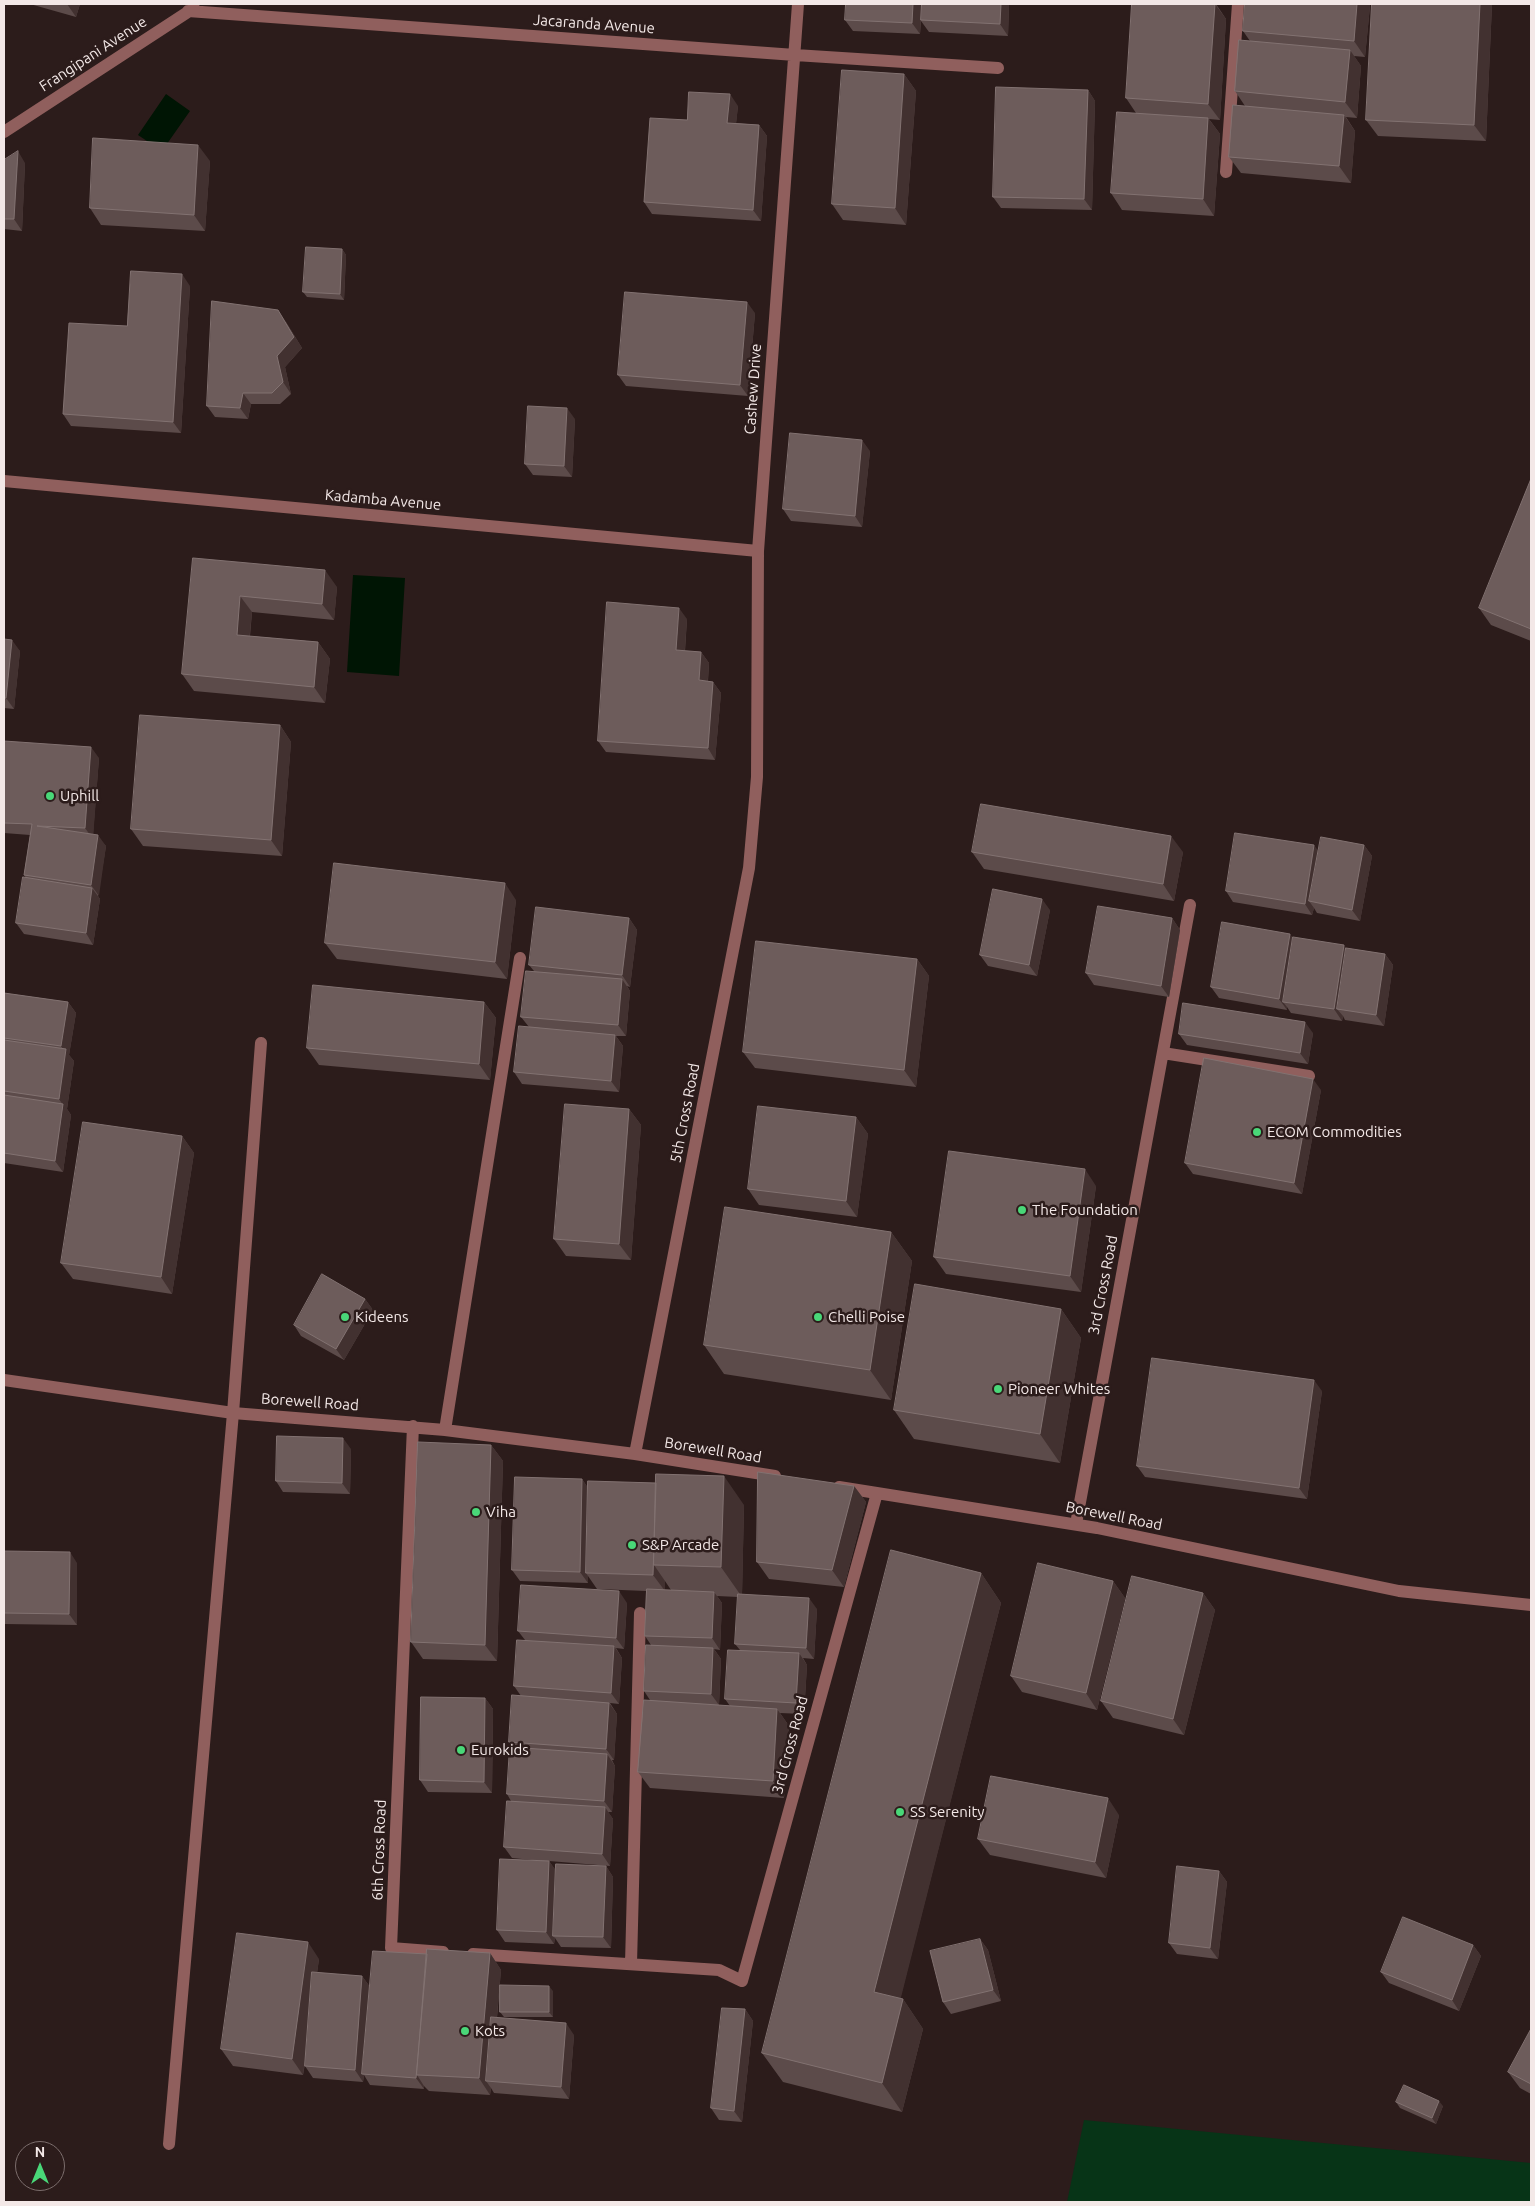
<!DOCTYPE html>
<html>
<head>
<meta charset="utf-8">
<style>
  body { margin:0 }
  #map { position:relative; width:1535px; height:2206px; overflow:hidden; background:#2c1c1b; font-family:Ubuntu,sans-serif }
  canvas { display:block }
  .frame { position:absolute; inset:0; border:5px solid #f3e8e7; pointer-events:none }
  .north { position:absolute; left:15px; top:2141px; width:50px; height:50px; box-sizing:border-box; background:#2c1c1b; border:1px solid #7c6e6d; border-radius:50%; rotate:0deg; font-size:14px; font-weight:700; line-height:20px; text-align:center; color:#f3e8e7 }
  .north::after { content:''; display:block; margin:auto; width:18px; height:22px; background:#49d778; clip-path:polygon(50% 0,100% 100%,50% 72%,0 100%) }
</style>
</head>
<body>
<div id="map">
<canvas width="1535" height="2206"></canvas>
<div class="frame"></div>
<div class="north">N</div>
</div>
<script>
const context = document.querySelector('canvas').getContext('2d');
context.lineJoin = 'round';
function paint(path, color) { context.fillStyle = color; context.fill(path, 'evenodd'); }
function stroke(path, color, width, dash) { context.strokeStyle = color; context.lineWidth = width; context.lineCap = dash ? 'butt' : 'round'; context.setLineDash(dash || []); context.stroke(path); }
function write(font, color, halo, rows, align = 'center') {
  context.font = font + ' Ubuntu,sans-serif'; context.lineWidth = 5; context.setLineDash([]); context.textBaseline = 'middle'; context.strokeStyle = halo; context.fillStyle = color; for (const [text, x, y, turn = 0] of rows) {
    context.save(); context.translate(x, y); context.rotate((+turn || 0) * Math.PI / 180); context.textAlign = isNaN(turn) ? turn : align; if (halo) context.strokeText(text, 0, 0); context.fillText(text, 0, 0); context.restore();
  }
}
const green = new Path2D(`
  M1084,2120L1531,2163V2202H1067Z`);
const water = new Path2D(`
  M166,94L190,111L162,151L138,135Z
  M353,575L405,578L399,676L347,672Z`);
const minor = new Path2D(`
  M188,11L795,55L998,68
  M4,132L194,8
  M1226,172L1238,4
  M4,481L758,551
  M1163,1053L1309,1076
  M4,1380L233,1413L445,1430L635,1454L775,1476
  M413,1426L391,1948L443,1952
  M445,1430L520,958
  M635,1454L749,868L757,777L758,551L798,4
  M839,1487L1097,1528L1399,1591L1531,1605
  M1076,1524L1190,905
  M473,1954L719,1970L742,1981L877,1493
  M631,1964L640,1613
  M169,2144L233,1413L261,1043`);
const wall = new Path2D(`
  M30,4H80L76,17Z
  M677,4H695V5Z
  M922,4H1009L1008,36L929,32L921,21L920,34L853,31L845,20Z
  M1132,4H1216L1226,19L1220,120L1209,119L1220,134L1214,216L1122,210L1111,193L1136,113L1126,98Z
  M1245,4H1368L1370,6L1365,57L1354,56L1361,66L1357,118L1346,117L1355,131L1351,183L1241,173L1229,157L1245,106L1235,91L1250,41L1243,31Z
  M1372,4H1492L1486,141L1378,136L1366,120Z
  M904,74L916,91L906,225L843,220L832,204Z
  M1088,90L1095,101L1092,210L1001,208L993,197Z
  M738,106L736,123L759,125L767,136L761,221L652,214L644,202L687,120Z
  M4,160L25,163L22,231L4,229Z
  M210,161L205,231L101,225L90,208Z
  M342,249L346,255L344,300L307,297L303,292Z
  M190,286L181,433L71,426L63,414L127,326Z
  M755,313L748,396L626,386L618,375Z
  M286,322L302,348L285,367L291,394L280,404H251L248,419L215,417L207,406Z
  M575,419L572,477L533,475L525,464Z
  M870,451L862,527L791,521L783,509Z
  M1531,479V641L1491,625L1479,608Z
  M193,558L337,587L334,620L252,612L250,636L318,642L330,659L325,703L194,691L182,674Z
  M687,619L685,651L701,652L709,663L708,681L713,682L721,693L715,760L606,752L598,741Z
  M4,639L20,651L14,709L4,708Z
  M280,725L291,742L282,856L143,846L131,829Z
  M4,741L99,758L93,834L106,846L98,896L100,899L93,945L24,934L16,923L26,878L24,875L30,835L4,833Z
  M1364,845L1372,856L1360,921L1317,913L1314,908L1312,915L1233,902L1226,891L1318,851Z
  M972,852H1183L1174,901L984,869Z
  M516,900L507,979L337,959L325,943Z
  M1050,910L1037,976L988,966L980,955Z
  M629,918L637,930L630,987L627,986L630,991L626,1036H616L623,1046L619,1092L522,1084L514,1072L529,1027L521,1017L534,971L529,965Z
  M1172,918L1180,930L1169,997L1094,985L1086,973Z
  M1293,939L1346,949L1385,954L1393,965L1384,1026L1345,1020L1343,1016L1342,1021L1291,1013L1287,1007V1010L1219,998L1211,987Z
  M917,959L929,976L916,1087L755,1068L743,1052Z
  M4,993L68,1002L76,1013L69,1055L74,1061L67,1109L71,1115L63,1172L4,1163Z
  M484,1002L496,1018L490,1080L319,1065L307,1048Z
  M1313,1033L1308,1064L1187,1045L1179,1034Z
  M1321,1090L1302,1194L1193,1174L1185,1163Z
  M629,1109L641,1125L631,1260L566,1256L554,1239Z
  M856,1117L868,1134L857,1217L759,1205L748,1189Z
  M182,1136L194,1153L172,1294L73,1279L61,1263Z
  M1096,1186L1081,1292L946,1274L934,1257Z
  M891,1232L912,1261L891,1400L724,1374L704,1345Z
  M365,1299L373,1310L344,1360L301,1336L294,1325Z
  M1061,1309L1081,1338L1060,1463L914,1439L894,1410Z
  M1322,1391L1307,1499L1145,1477L1137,1466Z
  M491,1445L503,1461L497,1661L423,1659L411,1642Z
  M351,1449L350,1494L283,1492L276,1481Z
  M582,1479L588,1488L744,1505L742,1594L817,1609L814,1659L803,1658L807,1665L804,1714L780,1713L789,1726L784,1798L650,1788L638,1772L650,1700L644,1691L651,1645L645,1636L646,1591L597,1589L588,1576V1583L520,1581L512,1570ZM665,1581L671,1590H665ZM717,1596L738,1597L735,1644L740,1650L725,1699L730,1706L719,1705L721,1659L714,1649L720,1650L722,1603Z
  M854,1486L866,1502L844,1587L769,1579L757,1562Z
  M4,1551L77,1563V1625L4,1624Z
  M981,1573L1001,1603L900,1999H903L923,2029L902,2112L783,2082L762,2053Z
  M1113,1581L1125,1598L1097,1710L1022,1692L1011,1676Z
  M1203,1593L1215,1610L1184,1735L1113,1718L1101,1701Z
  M627,1603L624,1649L616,1648L622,1658L619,1704L610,1703L617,1714L614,1760H612L615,1766L612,1812H608L613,1819L610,1866L549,1861L556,1871L606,1866L613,1877L611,1948L561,1947L555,1938L554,1944L505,1942L497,1930L542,1861L512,1858L504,1847L511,1801L507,1794L512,1747L509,1742L521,1696L514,1686L525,1640L518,1631Z
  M485,1698L493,1709L492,1793L428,1792L420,1780Z
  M1119,1815L1106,1878L990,1855L978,1839Z
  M1219,1871L1227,1882L1218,1959L1177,1954L1169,1943Z
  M980,1939L988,1950L1001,2001L951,2014L943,2002Z
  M1473,1945L1481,1956L1459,2011L1389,1983L1381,1972Z
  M490,1953L501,1970L497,2018L574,2035L569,2099L494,2093L491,2088L490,2095L429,2091L424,2086V2089L370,2085L364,2075L363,2082L313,2078L305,2066L306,2058L303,2075L233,2066L221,2049L319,1959L317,1973L362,1976L370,1987L427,1954Z
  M553,1991V2017H504L500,2012Z
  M745,2009L753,2021L742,2122L719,2120L711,2108Z
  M1531,2029V2094L1520,2088L1508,2072Z
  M1396,2102L1443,2106L1436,2124L1400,2108Z`);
const shadedWall = new Path2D(`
  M67,4H80L76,17Z
  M913,4H922L920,34L912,23Z
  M1001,4H1009L1008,36L1000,24Z
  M1215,4L1226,19L1220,120L1208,104Z
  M1357,4H1368L1370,6L1365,57L1354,41Z
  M1480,4H1492L1486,141L1474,125Z
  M1350,50L1361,66L1357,118L1345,102Z
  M904,74L916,91L906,225L895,208Z
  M1088,90L1095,101L1092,210L1084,199Z
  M730,94L738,106L735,134L727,123Z
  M1344,115L1355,131L1351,183L1339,166Z
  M1208,118L1220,134L1214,216L1203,199Z
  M759,125L767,136L761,221L753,210Z
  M198,145L210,161L205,231L194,215Z
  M18,151L25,163L22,231L14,219Z
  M342,249L346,255L344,300L340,294Z
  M182,274L190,286L181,433L173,422Z
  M747,302L755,313L748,396L740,385Z
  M278,310L286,322L302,348L285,367L291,394L283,382L277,356Z
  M243,393L251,404L248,419L240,408Z
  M567,408L575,419L572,477L564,466Z
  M862,440L870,451L862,527L855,516Z
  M325,570L337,587L334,620L322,604Z
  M240,596L252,612L248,652L237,635Z
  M679,608L687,619L684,661L676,650Z
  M12,640L20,651L14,709L6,698Z
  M318,642L330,659L325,703L314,687Z
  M701,652L709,663L707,691L699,680Z
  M713,682L721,693L715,760L708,748Z
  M280,725L291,742L282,856L271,840Z
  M91,747L99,758L93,839L85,828Z
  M98,835L106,846L99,896L91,885Z
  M1171,836L1183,852L1174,901L1163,884Z
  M1314,845L1322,856L1309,901L1314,908L1312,915L1305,904Z
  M1364,845L1372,856L1360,921L1352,910Z
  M505,883L516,900L507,979L495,962Z
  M92,888L100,899L93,945L86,933Z
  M1042,899L1050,910L1037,976L1029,965Z
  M629,918L637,930L630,987L622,975Z
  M1172,918L1180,930L1169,997L1161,986Z
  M1290,934L1298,945L1283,1002L1287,1007V1010L1279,999Z
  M1344,945L1352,957L1337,1009L1343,1016L1342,1021L1334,1009Z
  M1385,954L1393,965L1384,1026L1376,1015Z
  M917,959L929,976L916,1087L904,1070Z
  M622,979L630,991L626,1036L618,1025Z
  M68,1002L76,1013L69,1055L74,1061L67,1109L71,1115L63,1172L55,1161L63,1105L59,1099L65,1052L61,1046Z
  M484,1002L496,1018L490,1080L479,1064Z
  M1305,1022L1313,1033L1308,1064L1300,1053Z
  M615,1035L623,1046L619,1092L611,1081Z
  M1313,1079L1321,1090L1302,1194L1294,1183Z
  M629,1109L641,1125L631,1260L619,1244Z
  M856,1117L868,1134L857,1217L846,1201Z
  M182,1136L194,1153L172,1294L161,1277Z
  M1085,1169L1096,1186L1081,1292L1070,1276Z
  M891,1232L912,1261L891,1400L870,1370Z
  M365,1299L373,1310L344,1360L336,1349Z
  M1061,1309L1081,1338L1060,1463L1040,1434Z
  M1314,1380L1322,1391L1307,1499L1299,1488Z
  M343,1438L351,1449L350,1494L342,1483Z
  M491,1445L503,1461L497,1661L485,1645Z
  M724,1476L744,1505L742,1597L721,1567Z
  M582,1479L590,1491L586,1573L588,1576V1583L580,1572Z
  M656,1483L654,1565L665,1581V1591L653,1575Z
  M854,1486L866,1502L844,1587L832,1570Z
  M70,1552L77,1563V1625L69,1614Z
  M981,1573L1001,1603L895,2021L874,1992Z
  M1113,1581L1125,1598L1097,1710L1086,1693Z
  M619,1591L627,1603L624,1649L616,1638Z
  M714,1592L722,1603L720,1650L712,1638Z
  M1203,1593L1215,1610L1184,1735L1173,1719Z
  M809,1598L817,1609L814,1659L806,1648Z
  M614,1646L622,1658L619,1704L611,1693Z
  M713,1648L721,1659L719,1705L711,1694Z
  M799,1653L807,1665L804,1714L796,1703Z
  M485,1698L493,1709L492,1793L484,1782Z
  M609,1703L617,1714L614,1760L606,1749Z
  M777,1709L789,1726L784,1798L773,1781Z
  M607,1754L615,1766L612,1812L604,1801Z
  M1108,1798L1119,1815L1106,1878L1095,1862Z
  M605,1807L613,1819L610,1866L602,1854Z
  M549,1861L557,1872L553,1936L555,1938L554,1944L546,1932Z
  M606,1866L613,1877L611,1948L603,1937Z
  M1219,1871L1227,1882L1218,1959L1210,1948Z
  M980,1939L988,1950L1001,2001L993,1990Z
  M308,1942L319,1959L303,2075L292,2059Z
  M1473,1945L1481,1956L1459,2011L1452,2000Z
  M490,1953L501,1970L491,2082L486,2081L491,2088L490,2095L479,2078Z
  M428,1955L417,2075L424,2086V2089L416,2078Z
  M362,1976L370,1987L362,2074L364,2075L363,2082L355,2070Z
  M549,1986L553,1991V2017L549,2012Z
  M903,1999L923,2029L902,2112L882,2083Z
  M745,2009L753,2021L742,2122L734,2111Z
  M566,2023L574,2035L569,2099L561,2087Z
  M1439,2101L1443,2106L1436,2124L1432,2118Z`);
const building = new Path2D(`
  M846,4H913L912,23L845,20Z
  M922,4H1001L1000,24L921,20Z
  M1132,4H1215L1208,104L1126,98Z
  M1245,4H1357L1354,41L1243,31Z
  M1372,4H1480L1474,125L1366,120Z
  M1239,40L1350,50L1345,102L1235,91Z
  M842,70L904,74L895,208L832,204Z
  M996,87L1088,90L1084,199L993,197Z
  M689,92L730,94L727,123L759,125L753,210L644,202L650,118L687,120Z
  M1233,105L1344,115L1339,166L1229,157Z
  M1117,112L1208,118L1203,199L1111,193Z
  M93,138L198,145L194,215L90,208Z
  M18,151L14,219H4V160Z
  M306,247L342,249L340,294L303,292Z
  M131,271L182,274L173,422L63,414L69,323L127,326Z
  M625,292L747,302L740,385L618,375Z
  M212,301L278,310L294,337L277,356L283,382L272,393H243L240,408L207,406Z
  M528,406L567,408L564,466L525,464Z
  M790,433L862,440L855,516L783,509Z
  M1531,479V629L1479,608Z
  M193,558L325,570L322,604L240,596L237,635L318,642L314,687L182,674Z
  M607,602L679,608L676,650L701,652L699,680L713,682L708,748L598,741Z
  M4,639L12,640L6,698H4Z
  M140,715L280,725L271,840L131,829Z
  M4,741L91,747L85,828L37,826L98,835L91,885L24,875L32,824L4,823Z
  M981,804L1171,836L1163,884L972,852Z
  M1235,833L1314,845L1305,904L1226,891Z
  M1321,837L1364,845L1352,910L1309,901Z
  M334,863L505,883L495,962L325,943Z
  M23,877L92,888L86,933L16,923Z
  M993,889L1042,899L1029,965L980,955Z
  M1098,906L1172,918L1161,986L1086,973Z
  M536,907L629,918L622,975L529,965Z
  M1222,922L1290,934L1279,999L1211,987Z
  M1293,937L1344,945L1334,1009L1283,1002Z
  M756,941L917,959L904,1070L743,1052Z
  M1346,948L1385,954L1376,1015L1337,1009Z
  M526,971L622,979L618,1025L521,1017Z
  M313,985L484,1002L479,1064L307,1048Z
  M4,993L68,1002L61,1046L4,1038Z
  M1183,1003L1305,1022L1300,1053L1179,1034Z
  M519,1026L615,1035L611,1081L514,1072Z
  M4,1040L66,1049L59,1099L4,1091Z
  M1204,1058L1313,1079L1294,1183L1185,1163Z
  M4,1095L63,1104L55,1161L4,1153Z
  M565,1104L629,1109L619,1244L554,1239Z
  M758,1106L856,1117L846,1201L748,1189Z
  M83,1122L182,1136L161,1277L61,1263Z
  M949,1151L1085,1169L1070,1276L934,1257Z
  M725,1207L891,1232L870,1370L704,1345Z
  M322,1274L365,1299L336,1349L294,1325Z
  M915,1284L1061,1309L1040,1434L894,1410Z
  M1152,1358L1314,1380L1299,1488L1137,1466Z
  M277,1436L343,1438L342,1483L276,1481Z
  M418,1442L491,1445L485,1645L411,1642Z
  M758,1472L854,1486L832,1570L757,1562Z
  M656,1474L724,1476L721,1567L654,1565Z
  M515,1477L582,1479L580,1572L512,1570Z
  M588,1481L656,1483L653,1575L586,1573Z
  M891,1550L981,1573L874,1992L903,1999L882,2083L762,2053Z
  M4,1551L70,1552L69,1614L4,1613Z
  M1038,1563L1113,1581L1086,1693L1011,1676Z
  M1132,1576L1203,1593L1173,1719L1101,1701Z
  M521,1585L619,1591L616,1638L518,1631Z
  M647,1589L714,1592L712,1638L645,1636Z
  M738,1594L809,1598L806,1648L735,1644Z
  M517,1640L614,1646L611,1693L514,1686Z
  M646,1645L713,1648L711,1694L644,1691Z
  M728,1650L799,1653L796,1703L725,1699Z
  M512,1695L609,1703L606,1749L509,1742Z
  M421,1697L485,1698L484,1782L420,1780Z
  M644,1700L777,1709L773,1781L638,1772Z
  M510,1747L607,1754L604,1801L507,1794Z
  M991,1776L1108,1798L1095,1862L978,1839Z
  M507,1801L605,1807L602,1854L504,1847Z
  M500,1859L549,1861L546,1932L497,1930Z
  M556,1864L606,1866L603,1937L553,1936Z
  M1177,1866L1219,1871L1210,1948L1169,1943Z
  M1403,1917L1473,1945L1452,2000L1381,1972Z
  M237,1933L308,1942L292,2059L221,2049Z
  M980,1939L993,1990L943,2002L930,1951Z
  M427,1949L490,1953L479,2078L417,2075Z
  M373,1951L427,1954L416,2078L362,2074Z
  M312,1972L362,1976L355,2070L305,2066Z
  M500,1985L549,1986V2012H500Z
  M722,2008L745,2009L734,2111L711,2108Z
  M491,2017L566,2023L561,2087L486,2081Z
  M1531,2029V2084L1508,2072Z
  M1404,2085L1439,2101L1432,2118L1396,2102Z`);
const markers = [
  [50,796,5,"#49d778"],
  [1257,1132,5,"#49d778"],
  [1022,1210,5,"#49d778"],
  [345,1317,5,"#49d778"],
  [818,1317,5,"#49d778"],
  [998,1389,5,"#49d778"],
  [476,1512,5,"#49d778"],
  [632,1545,5,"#49d778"],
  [461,1750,5,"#49d778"],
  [900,1812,5,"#49d778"],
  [465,2031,5,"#49d778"]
];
const streetNames = [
  ["Jacaranda Avenue",594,24,4],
  ["Frangipani Avenue",93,54,-33],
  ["Cashew Drive",753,389,-86],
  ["Kadamba Avenue",383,500,5],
  ["5th Cross Road",685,1113,-79],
  ["3rd Cross Road",1103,1285,-79],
  ["Borewell Road",310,1402,4],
  ["Borewell Road",713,1450,9],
  ["Borewell Road",1114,1516,11],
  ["3rd Cross Road",790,1745,-75],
  ["6th Cross Road",379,1850,-88]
];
const poiNames = [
  ["Uphill",60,796],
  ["ECOM Commodities",1267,1132],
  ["The Foundation",1032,1210],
  ["Kideens",355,1317],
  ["Chelli Poise",828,1317],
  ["Pioneer Whites",1008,1389],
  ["Viha",486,1512],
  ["S&P Arcade",642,1545],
  ["Eurokids",471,1750],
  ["SS Serenity",910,1812],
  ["Kots",475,2031]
];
paint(green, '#073417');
paint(water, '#001504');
stroke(minor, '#905f5d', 12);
paint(wall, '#5c4b4a');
paint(shadedWall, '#423130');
paint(building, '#6d5c5b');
stroke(building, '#827271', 1);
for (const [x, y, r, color] of markers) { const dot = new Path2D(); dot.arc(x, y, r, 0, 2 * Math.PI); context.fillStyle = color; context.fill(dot); stroke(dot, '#2c1c1b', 2); }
write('15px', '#f3e8e7', '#2c1c1b', streetNames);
write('15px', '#f3e8e7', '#2c1c1b', poiNames, 'left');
</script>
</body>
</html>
